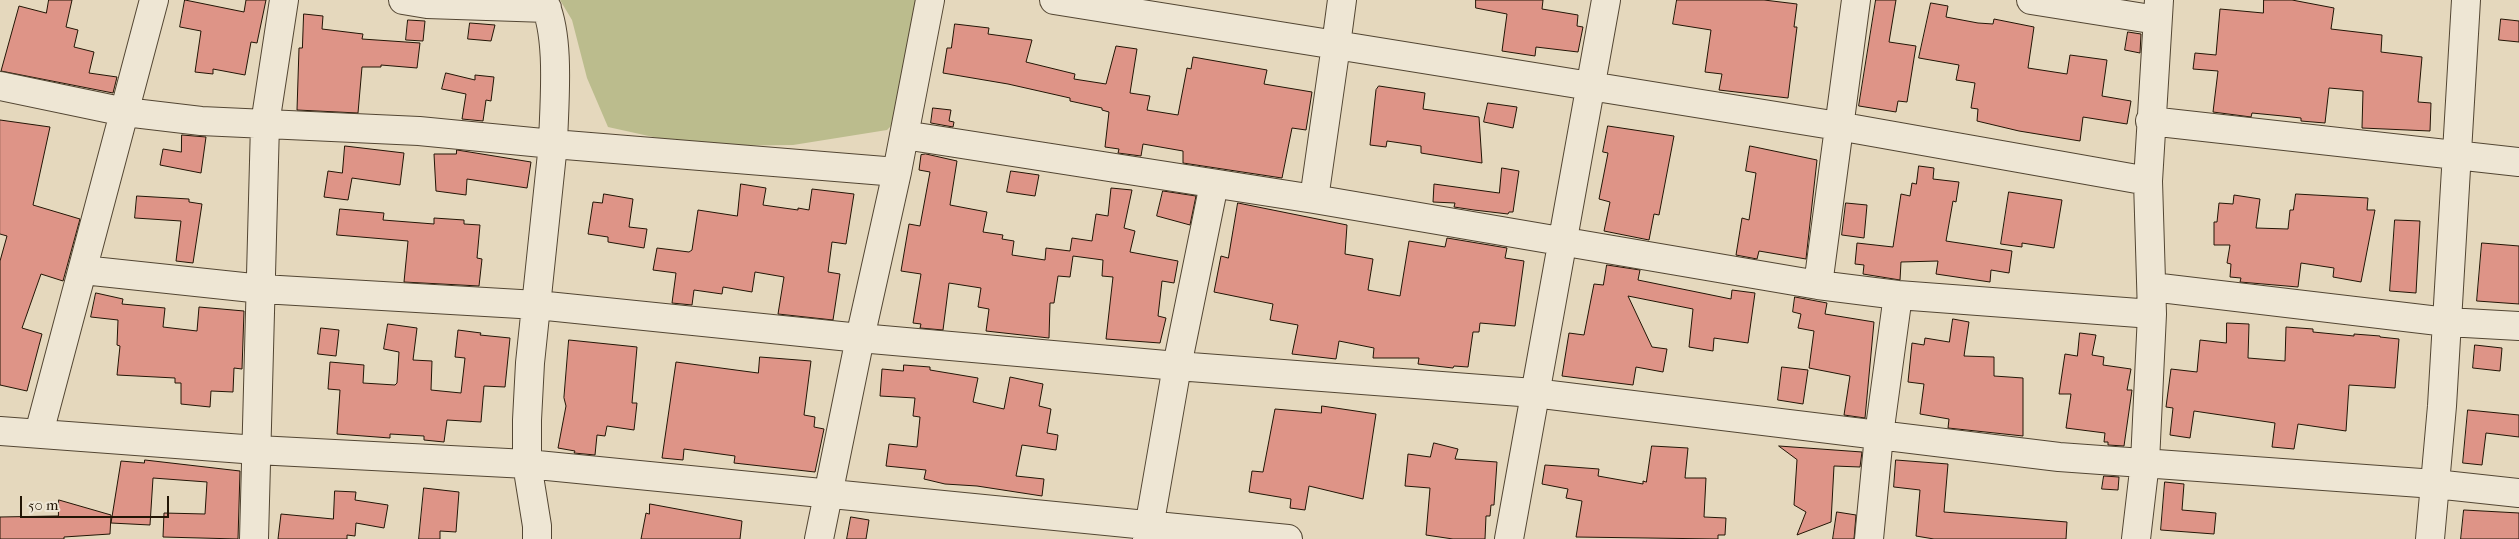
<!DOCTYPE html>
<html>
<head>
<meta charset="utf-8">
<style>
  body { margin:0 }
  #map { position:relative; width:2519px; height:539px; overflow:hidden; background:#e5d8bd; font-family:"IM FELL French Canon",serif }
  canvas { display:block }
  .scale { position:absolute; left:20px; top:496px; width:149px; height:22px; box-sizing:border-box; border:2px solid #221505; border-top:0; padding-left:6px; font-size:15px; line-height:18px; white-space:nowrap; color:#221505; -webkit-text-stroke:4px #eee6d4; paint-order:stroke }
</style>
</head>
<body>
<div id="map">
<canvas width="2519" height="539"></canvas>
<div class="scale">50 m</div>
</div>
<script>
const context = document.querySelector('canvas').getContext('2d');
context.lineJoin = 'round';
function paint(path, color) { context.fillStyle = color; context.fill(path, 'evenodd'); }
function stroke(path, color, width, dash) { context.strokeStyle = color; context.lineWidth = width; context.lineCap = dash ? 'butt' : 'round'; context.setLineDash(dash || []); context.stroke(path); }
const green = new Path2D(`
  M560,0H924L903,114L887,130L793,145L694,146L608,127L587,78L572,20Z`);
const building = new Path2D(`
  M49,0H72L66,27L78,30L74,47L94,52L89,73L117,77L113,93L1,71L19,6L46,13Z
  M185,0L244,12L246,0H266L257,43L251,42L245,75L213,69V74L195,72L201,31L180,27Z
  M1476,0H1543L1542,9L1578,15L1577,26L1583,27L1578,52L1536,47L1535,56L1502,51L1507,14L1476,8Z
  M1677,0H1764L1797,4L1794,27H1797L1788,98L1719,90L1722,74L1705,72L1711,30L1673,24Z
  M1876,0H1896L1889,42L1916,46L1907,102L1898,101L1896,112L1859,106Z
  M2264,0H2292L2334,8L2331,29L2382,35L2381,52L2422,57L2418,102L2431,103L2430,131L2362,128L2363,91L2329,88L2325,123L2301,121V118L2283,116L2252,113L2251,117L2213,112L2218,71L2193,69L2195,53L2216,55L2220,9L2263,13Z
  M1931,3L1948,6L1946,17L1978,23L1993,24L1994,19L2034,27L2028,68L2067,74L2070,55L2107,60L2102,96L2131,101L2127,124L2083,117L2080,141L2019,131L1977,121L1978,109L1971,108L1975,83L1956,80L1959,65L1919,58Z
  M304,14L323,16L322,29L363,34L362,39L420,43L417,68L381,65V67H362L358,113L297,110L299,48H302Z
  M2501,19L2519,21V42L2499,40Z
  M408,20L425,21L423,41L406,40Z
  M470,23L495,25L491,41L468,39Z
  M955,24L989,28L988,34L1032,40L1026,62L1075,74L1074,79L1106,84L1116,46L1137,49L1130,93L1150,96L1147,110L1178,115L1187,68L1191,69L1193,57L1267,70L1264,84L1312,92L1306,130L1292,128L1282,178L1183,163V151L1143,144L1141,156L1118,153L1119,149L1105,147L1109,112L1102,110V108L1070,101V98L1008,84L943,73L947,48H951Z
  M2128,32L2141,34L2140,53L2125,50Z
  M446,73L475,80V75L494,77L491,101L486,100L483,121L462,119L466,94L442,89Z
  M1379,86L1425,93L1423,109L1479,117L1482,163L1421,153V146L1387,141L1386,147L1370,145L1376,90Z
  M1488,103L1517,107L1513,128L1484,122Z
  M933,108L951,110L949,121L954,122L953,127L931,123Z
  M0,120L50,127L33,205L80,219L63,281L41,274L22,328L42,334L27,391L0,385V261L7,236L0,234Z
  M1608,126L1674,136L1659,215L1654,214L1649,240L1604,231L1610,202L1599,199L1608,153L1603,152Z
  M182,135L206,137L201,173L160,165L163,149L181,152Z
  M345,146L404,153L400,185L352,178L348,200L324,197L328,171L342,173Z
  M1750,146L1817,160L1806,259L1759,251L1757,259L1736,255L1742,218L1749,220L1756,173L1746,171Z
  M457,150L531,162L527,188L467,179L466,195L436,191L434,154H456Z
  M926,154L957,161L950,205L987,212L983,232L1003,235L1002,239L1014,241L1012,255L1045,260L1046,248L1070,251L1072,238L1092,241L1096,214L1108,216L1111,188L1132,190L1124,228L1135,231L1130,252L1178,261L1174,283L1162,281L1158,316L1166,318L1160,343L1106,339L1113,277L1102,276L1103,260L1073,256L1070,277L1058,276L1054,303H1050L1049,338L986,331L989,309L978,307L981,288L949,283L943,330L920,328L921,324L913,323L921,274L901,271L909,224L920,226L930,172L919,170L921,155Z
  M1919,166L1934,168L1933,179L1959,182L1956,202L1953,201L1946,241L2012,251L2009,273L1991,270L1990,282L1936,274L1938,261L1901,262L1900,280L1863,274L1864,265L1855,264L1857,243L1893,247L1901,194L1910,196L1912,183L1916,184Z
  M1502,168L1519,171L1513,212H1509L1508,214L1474,210L1454,207L1455,203L1433,202L1434,184L1499,193Z
  M1011,171L1039,175L1035,196L1007,192Z
  M741,184L766,188L763,205L798,210V208L809,210L812,189L854,194L846,244L832,242L828,272L840,274L833,320L778,314L784,277L755,272L752,292L723,287L722,294L694,290L692,305L672,303L676,273L653,270L657,248L689,252L692,250L698,210L737,216Z
  M1163,191L1196,196L1190,225L1157,216Z
  M2009,192L2062,200L2054,248L2022,243V247L2001,244Z
  M604,194L633,199L629,227L647,229L644,248L608,242V237L588,234L593,202L602,203Z
  M2296,194L2368,198L2367,210H2375L2361,282L2333,277L2334,268L2301,263L2298,287L2240,282L2241,278L2230,277L2231,264L2227,263L2230,245H2214V222H2217L2219,203L2233,204L2234,195L2260,199L2256,228L2288,229L2290,210H2293Z
  M137,196L189,199V202L202,204L193,263L176,261L181,221L135,218Z
  M1238,203L1347,225L1345,254L1373,259L1368,290L1400,296L1409,241L1445,247L1447,238L1507,248L1505,258L1524,261L1515,326L1480,323L1479,332H1473L1468,367L1454,366L1453,368L1418,364L1419,358H1373L1374,348L1339,341L1336,359L1292,354L1298,325L1270,320L1273,304L1214,292L1221,256L1228,258Z
  M1846,203L1867,205L1864,238L1842,235Z
  M340,209L384,213L383,220L434,224V218L464,220V224L480,225L477,258L482,259L479,286L404,282L408,241L337,235Z
  M2395,220L2420,221L2416,293L2390,291Z
  M2482,243L2519,246V304L2477,301Z
  M1607,265L1640,270L1638,280L1731,299L1732,290L1755,293L1748,343L1714,338L1713,351L1689,347L1693,309L1628,296L1652,347L1667,349L1663,372L1636,367L1633,385L1562,376L1569,333L1584,335L1594,284L1603,285Z
  M96,293L123,299L122,304L165,308L163,327L197,331L199,307L244,311L242,369L234,368L233,392L211,391L210,407L181,404V383H175V378L117,375L120,346L117,345L118,320L91,317Z
  M1795,297L1827,303L1825,314L1874,322L1865,418L1844,415L1850,376L1809,368L1814,331L1798,328L1801,314L1793,312Z
  M1953,319L1969,322L1964,356L1994,357V376L2023,378V436L1948,428L1949,419L1920,414L1924,384L1908,382L1912,343L1924,345L1925,338L1949,342Z
  M2227,323L2249,324L2248,358L2285,361L2286,327L2313,329V332L2354,336V334L2380,336V337L2399,339L2395,388L2349,385L2346,431L2298,424L2294,449L2272,447L2275,423L2194,411L2190,438L2170,435L2173,408L2166,407L2171,369L2197,372L2200,340L2226,343Z
  M388,324L417,328L413,360L432,361L431,390L461,393L465,358L455,357L458,330L481,333L480,335L510,338L505,387L484,386L481,422L447,420L444,442L424,440V436L390,434V438L337,434L340,390L328,389L330,362L364,365L363,383L395,385L397,383L399,352L384,349Z
  M321,328L339,330L336,356L318,354Z
  M2080,333L2096,335L2092,355L2104,357L2103,365L2131,369L2127,390H2132L2124,446L2108,445V442H2104L2105,433L2066,428L2071,394H2059L2065,354L2077,356Z
  M569,340L637,347L632,403H637L634,430L607,426L605,436L597,435L595,455L574,453L575,451L558,448L566,406L564,398Z
  M2475,345L2502,348L2500,371L2473,368Z
  M760,357L811,361L804,415L815,417L814,427L824,429L815,472L734,463L735,456L684,449L683,460L662,458L676,362L758,373Z
  M904,365L930,367V370L978,378L973,402L1004,409L1010,377L1043,384L1039,406L1051,409L1047,433L1058,435L1056,450L1022,445L1016,476L1044,479L1042,496L977,486L945,484L924,479L926,470L886,466L889,444L917,447L920,417L913,416L915,398L880,396L882,369L903,371Z
  M1782,367L1808,370L1803,404L1778,400Z
  M1322,406L1376,414L1363,499L1309,486L1305,510L1290,508L1291,499L1249,492L1252,471L1263,472L1275,409L1321,413Z
  M2468,410L2519,415V437L2486,433L2482,465L2463,463Z
  M1434,443L1458,449L1455,459L1497,462L1494,505H1491L1490,516H1486L1485,539H1453L1426,535L1430,488L1405,486L1408,454L1430,457Z
  M1652,446L1688,448L1685,478H1706L1704,517L1726,518L1725,535H1718V539L1576,537L1582,501L1566,498L1568,489L1542,484L1545,465L1599,469L1598,476L1643,484V481L1646,482Z
  M1779,446L1862,452L1860,467L1834,466L1831,522L1797,535L1806,512L1794,505L1797,460Z
  M145,460L240,471L238,539L163,537L164,513L205,514L207,482L153,478L150,525L111,523L121,461L144,463Z
  M1896,460L1948,464L1944,512L2067,522L2066,539H1934L1916,536L1920,490L1894,487Z
  M2104,476L2119,477L2118,490L2102,489Z
  M2165,482L2184,484L2182,510L2216,513L2214,534L2161,530Z
  M424,488L459,492L456,532L440,531V539H419Z
  M335,491L356,492L355,500L388,505L384,528L356,523L355,536L347,535V539H278L281,514L333,519Z
  M59,500L111,515L110,534L64,537V539H0V517L58,516Z
  M650,504L742,521L740,539H641L646,513L649,514Z
  M2464,510L2519,513V539H2461Z
  M1837,512L1856,515L1854,539H1833Z
  M851,517L869,520L866,539H847Z`);
const minor = new Path2D(`
  M403,0L427,4L547,8
  M1054,0L1336,45L1314,199
  M1342,0L1336,45L1838,126L2148,181
  M2031,0L2157,20
  M0,86L125,112L201,121L419,131L553,144C554,104 561,35 543,0
  M2150,121L2519,162
  M904,135L1314,199L1818,285L1898,295L2152,314
  M83,270L262,289L537,305L860,338L1177,366L1534,393L2059,457L2435,484L2519,493
  M1818,285L1856,0
  M2152,287L2447,322L2519,326
  M0,431L257,450L527,464L1288,539
  M39,433L154,0
  M254,539L265,124L284,0
  M537,539V526L527,464V420L530,363L553,144L897,172
  M819,539L860,338L897,172L930,0
  M1147,539L1177,366L1214,184
  M1509,539L1606,0
  M1869,539L1879,435L1898,295
  M2136,539L2145,462L2152,314L2148,181L2159,0
  M2430,539L2442,406L2466,0`);
paint(green, '#bbbc8d');
paint(building, '#de9487');
stroke(building, '#221505', 1);
stroke(minor, '#534633', 30);
stroke(minor, '#eee6d4', 28);
</script>
</body>
</html>
